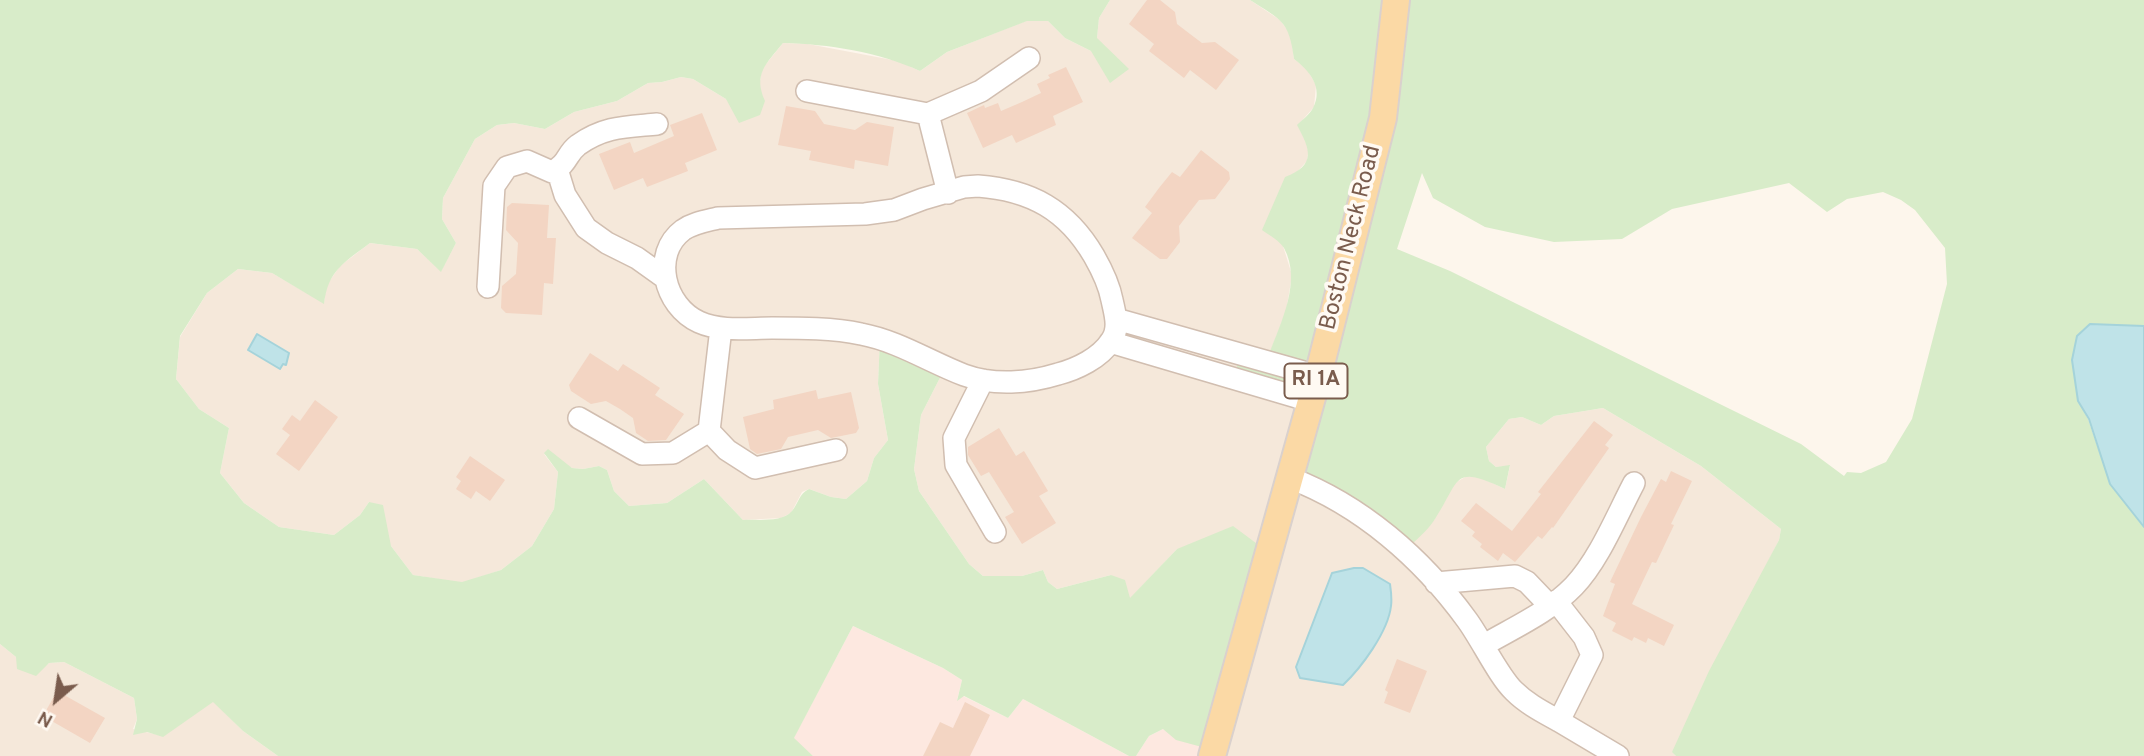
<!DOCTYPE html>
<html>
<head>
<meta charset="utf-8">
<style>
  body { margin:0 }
  #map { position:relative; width:2144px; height:756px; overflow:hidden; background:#fdf6ec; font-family:Overpass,sans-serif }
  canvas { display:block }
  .north { position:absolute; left:21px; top:665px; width:70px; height:70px; -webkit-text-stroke:5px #fffaf3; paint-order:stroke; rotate:209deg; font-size:19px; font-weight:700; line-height:28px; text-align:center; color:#7a5c4d }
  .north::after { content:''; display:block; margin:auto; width:24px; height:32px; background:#7a5c4d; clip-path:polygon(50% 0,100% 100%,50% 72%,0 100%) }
</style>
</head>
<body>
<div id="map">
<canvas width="2144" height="756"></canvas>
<div class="north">N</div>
</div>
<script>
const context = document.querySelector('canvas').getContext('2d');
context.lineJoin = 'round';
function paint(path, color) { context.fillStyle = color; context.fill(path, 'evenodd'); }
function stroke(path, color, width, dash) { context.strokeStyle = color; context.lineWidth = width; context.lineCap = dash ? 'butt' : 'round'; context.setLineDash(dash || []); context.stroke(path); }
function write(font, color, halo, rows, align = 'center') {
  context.font = font + ' Overpass,sans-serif'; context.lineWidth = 7; context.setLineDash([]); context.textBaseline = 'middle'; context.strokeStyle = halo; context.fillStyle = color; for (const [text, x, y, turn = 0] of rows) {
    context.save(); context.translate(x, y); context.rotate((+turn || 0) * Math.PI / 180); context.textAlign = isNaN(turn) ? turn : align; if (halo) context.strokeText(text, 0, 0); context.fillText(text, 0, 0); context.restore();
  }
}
const residential = new Path2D(`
  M1110,0H1250L1280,20L1291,35L1294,59L1307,69L1316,85L1314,107L1298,125L1309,147L1307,161L1296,173L1283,246L1292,275L1286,312L1269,355L1237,359V367L1246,373L1298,390L1434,520L1453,484L1467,476L1480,477L1505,489L1510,466L1496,467L1489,461L1486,447L1509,419L1522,417L1541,425L1554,416L1603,408L1701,466L1781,529L1779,540L1673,752L1676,756H1212L1177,549L1130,599L1111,575L1057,589L1048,582L1043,570L1022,576H983L969,564L919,491L914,469L921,415L947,364L880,338L878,384L888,440L874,458L867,481L846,499L831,497L809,489L802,492L791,513L781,518L743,520L704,479L667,503L629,506L614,491L607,470L599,466L583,469L572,468L544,454L558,472L554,509L532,546L501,570L462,583L413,575L391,546L369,502L360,515L334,535L279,527L244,503L220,473L229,428L199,409L176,379L180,337L207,293L238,269L272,273L324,303L326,286L340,266L370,243L417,249L441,271L456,243L442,219L443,198L475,139L497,125L514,123L545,129L574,112L617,101L648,83L662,82L681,77L693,79L726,99L759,87L762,69L783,43L808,44L898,61L920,71L947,52L1026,21H1048L1065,38L1091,51L1097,38L1099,18Z
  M0,644L16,657L39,671L49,663L64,662L134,698L137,719L133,729L163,736L213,701L243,731L278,756H0Z`);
const commercial = new Path2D(`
  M853,626L943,668L962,680L957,700L963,696L1008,718L1023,699L1129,756H813L793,739Z
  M1163,729L1214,749L1212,756H1136L1149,736Z`);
const green = new Path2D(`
  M0,0H1110L1099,18L1097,38L1129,69L1110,83L1091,51L1065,38L1048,21H1027L947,52L920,71C879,52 828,44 783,43C766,64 753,74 765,101L760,115L739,123L726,99L693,79L681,77L662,82L648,83L617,101L574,112L545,129L514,123L497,125L475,139L443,198L442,219L456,243L441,272L417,249L370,243C345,262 328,270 324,304L272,273L238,269L207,293L180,336L176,379L199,409L229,428L220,473L244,503L279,527L334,535L360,515L369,502L383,505L391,546L413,575L462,582L501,570L532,546L554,509L558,472L544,453L548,449L572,468L583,469L599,466L607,470L614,491L629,506L667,503L704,479L743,520C757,519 782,523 792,511C799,502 799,494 809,489L831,497L846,499L867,481L874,458L888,440L878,384L880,337L947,364L921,415L914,469L919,491L969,564L983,576H1022L1043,570L1048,582L1057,589L1111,575L1125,580L1130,598L1177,549L1233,526L1268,552L1213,750L1176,740L1163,729L1149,736L1136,756H1129L1023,699L1008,718L964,696L957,701L962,680L943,668L853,626L794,738L813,756H278L243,731L213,702L163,737L147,732L133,735L137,719L134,698L64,662L49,663L36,676L17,669L16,657L0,644Z
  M1250,0H2144V326L2090,324L2078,401L2088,419L2110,484L2144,527V756H1676L1672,752L1709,671L1779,540L1781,529L1701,466L1603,408L1554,416L1541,425L1522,417L1509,419L1486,447L1489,461L1496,467L1510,465L1505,489C1452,464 1461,479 1435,519C1428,530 1417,539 1408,548L1296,479L1316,394L1246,373L1237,368V359L1269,354C1281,322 1302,281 1284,248C1280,241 1269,235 1262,230L1285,177C1317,165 1310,149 1297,125C1302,120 1310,114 1313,108C1324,88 1309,70 1294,59C1289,20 1281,20 1250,0ZM1422,173L1433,198L1485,227L1554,242L1622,239L1672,209L1789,183L1827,212L1847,199L1883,192L1901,200L1915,210L1945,248L1947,284L1912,419L1886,462L1861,473L1847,472L1844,476L1801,444L1450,271L1397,249Z`);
const water = new Path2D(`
  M2090,324L2144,326V527L2110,484L2089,419L2078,401L2072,360L2077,336Z
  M257,334L289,353L286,365L283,364L280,369L248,350Z
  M1354,568H1363L1390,584C1391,591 1392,599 1391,606C1388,632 1361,668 1343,685L1300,678L1296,667L1332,573Z`);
const building = new Path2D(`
  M1147,0H1160L1175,12L1177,24L1190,34L1202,43L1215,42L1239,60L1216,90L1190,70L1184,78L1149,51L1154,44L1129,24Z
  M1066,67L1083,102L1053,116L1056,125L1016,143L1012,135L983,148L967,113L984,105L985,108L998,103L1001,111L1022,102L1041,93L1037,84L1050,78L1048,75Z
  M786,106L815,111L824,124L855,130L867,122L894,127L888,166L855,160L854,169L809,160L811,151L778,145Z
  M702,113L717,150L685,163L688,171L647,187L643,178L614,190L599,154L630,142L634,153L674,136L670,125Z
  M1201,150L1229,172L1230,179L1215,199L1199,200L1179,226L1180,242L1167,259H1160L1132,238L1152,213L1145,207L1159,188L1172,172L1180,177Z
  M512,203L549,205L547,238H556L553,284L544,283L542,315L506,313L501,308L502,286L516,274L518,243L506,230L507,207Z
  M590,353L618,371L623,364L642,376L660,388L655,395L684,414L666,440L648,441L636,433L633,418L620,409L606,401L591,404L571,391L569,385Z
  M816,390L818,399L851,392L859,428L856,433L831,438L818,430L788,437L781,449L757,454L750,449L743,417L774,409L773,400Z
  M315,400L338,417L299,471L276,454L290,435L282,429L292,415L300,421Z
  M1594,421L1613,435L1605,445L1609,448L1553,528L1552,527L1542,539L1538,536L1515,562L1503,553L1498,561L1480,547L1482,544L1472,536L1475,532L1461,521L1476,503L1512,531L1541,494L1538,492Z
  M999,428L1016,456L1024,451L1048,491L1039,496L1056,523L1022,544L1005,517L1014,512L989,472L981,476L968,455V447Z
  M470,456L505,480L490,501L476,491L471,499L456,489L461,481L456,477Z
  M1671,471L1692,481L1671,524L1674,525L1656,563L1652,562L1632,604L1674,625L1664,646L1648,638L1646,643L1634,637L1632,641L1612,631L1616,623L1603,616L1615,584L1610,582L1641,517L1661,479L1666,482Z
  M1397,659L1427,671L1410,713L1384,703L1388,692L1385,690Z
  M57,691L105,718L90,743L43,716Z
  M965,702L990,715L970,756H923L940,722L953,728Z`);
const minor = new Path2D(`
  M807,91L928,114L981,91L1029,58
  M928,114L948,193
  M557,169L565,195L586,228L607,243L637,258L665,278
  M978,186C1031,190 1067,210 1094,256C1102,270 1109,284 1112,300C1115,314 1120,329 1111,341C1100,358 1077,369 1058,374C1029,383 994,386 964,375C930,362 898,341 861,334C833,328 801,328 772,328C748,328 721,332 699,322C664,306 651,254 683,230C693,223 706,221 718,218L865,214L894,210L923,199L964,187Z
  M488,287L494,186L507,167L527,161L552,172C569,163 566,154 578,145C605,126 626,127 657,124
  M1116,319L1318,376
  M1110,342L1310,401
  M983,380L954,438L956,465L995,532
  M579,418L642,454L673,453L709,431L727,450L755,468L836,450
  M709,431L721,328
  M1290,478C1361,505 1422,558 1467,620C1481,639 1499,677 1514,691C1527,704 1543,712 1559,721
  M1436,583L1515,576L1527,582L1550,606
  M1556,601L1584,637L1592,655L1559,721L1618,756
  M1484,645C1515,627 1549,612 1574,586C1599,560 1617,515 1634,483`);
const major = new Path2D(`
  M1212,756L1318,376L1383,118L1396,0`);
const shields = [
  [1316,381,63]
];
const shieldNames = [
  ["RI 1A",1316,381]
];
const streetNames = [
  ["Boston Neck Road",1352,238,-76]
];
paint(residential, '#f5e8da');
paint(commercial, '#fde8e0');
paint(green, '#d8ecc9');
paint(water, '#bfe3e8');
stroke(water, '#a5d3da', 2);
paint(building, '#f3d5c3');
stroke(minor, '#d1beb0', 24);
stroke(major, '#dad1cd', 30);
stroke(minor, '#fff', 21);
stroke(major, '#fbd9a5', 26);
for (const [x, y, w] of shields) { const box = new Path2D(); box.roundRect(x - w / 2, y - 17.5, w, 35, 5); context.fillStyle = '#fffaf3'; context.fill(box); stroke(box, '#7a5c4d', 2); }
write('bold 21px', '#7a5c4d', null, shieldNames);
write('23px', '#7a5c4d', '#fffaf3', streetNames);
</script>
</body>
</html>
